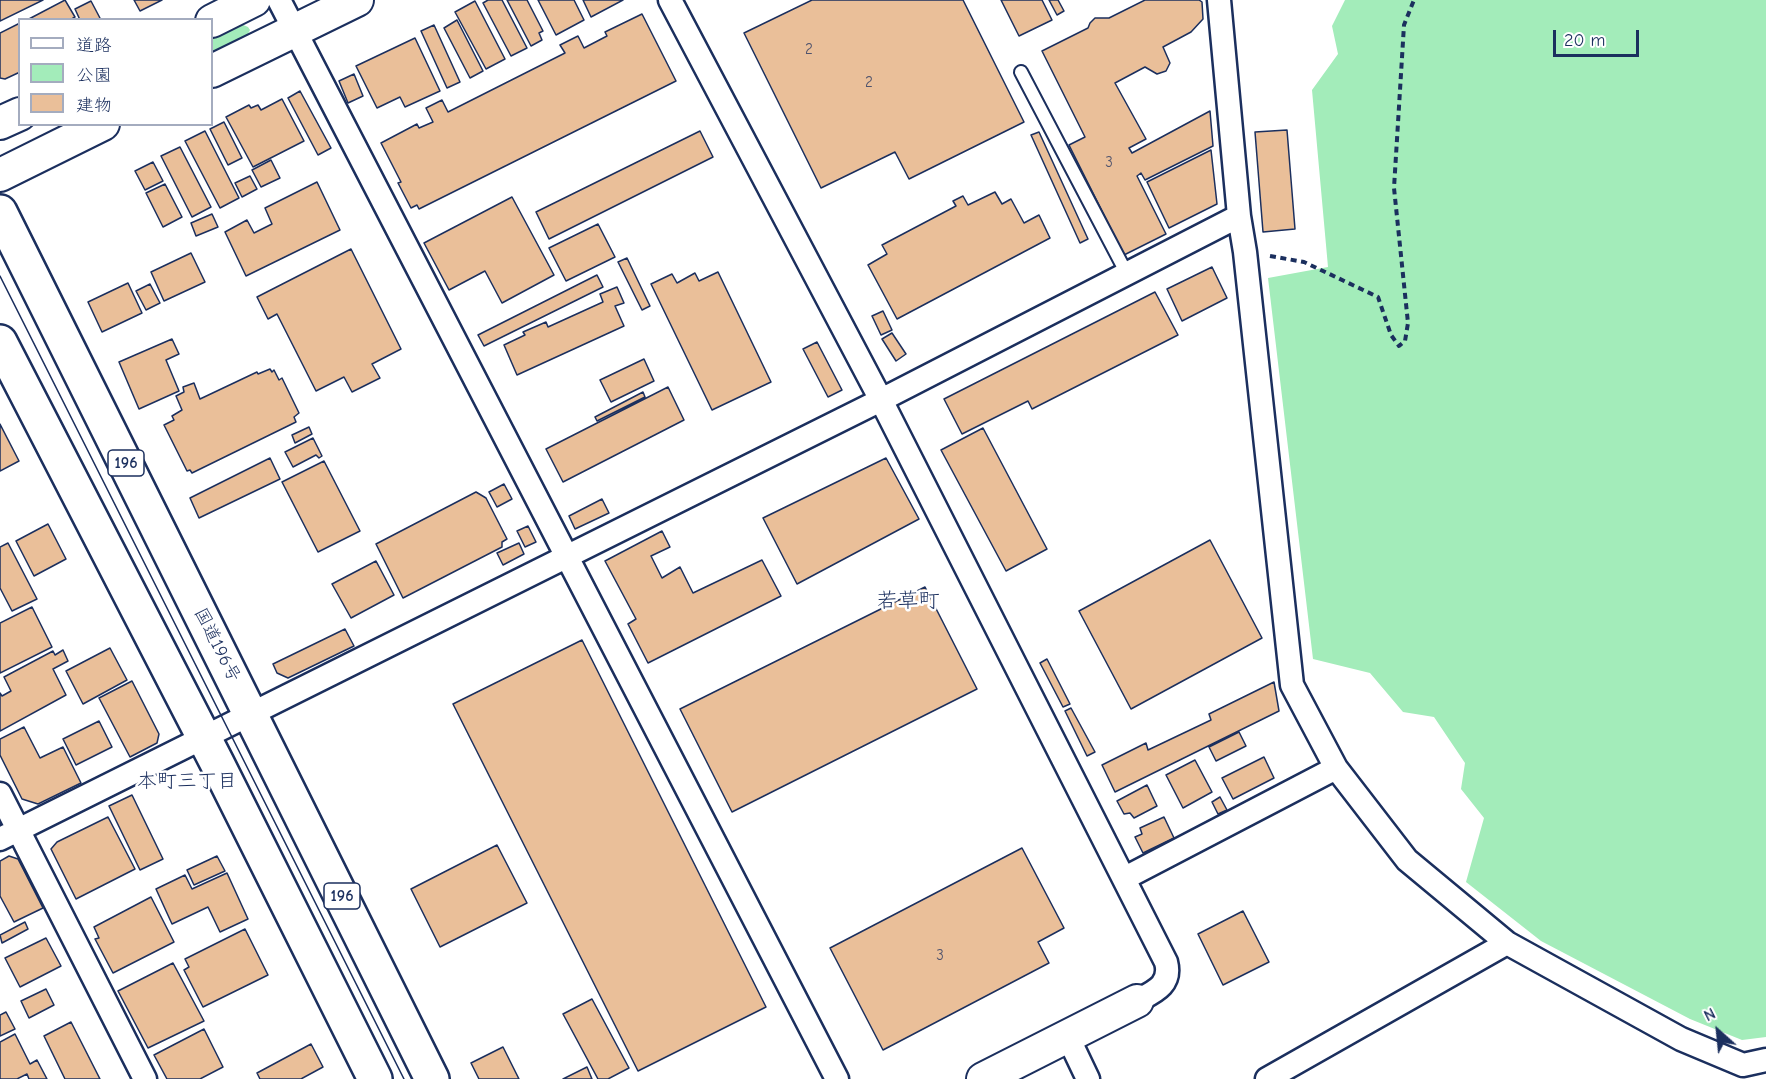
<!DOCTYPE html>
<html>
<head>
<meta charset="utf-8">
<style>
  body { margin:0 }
  #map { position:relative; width:1766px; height:1079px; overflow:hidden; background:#fff; font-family:"Comic Neue","Klee One",sans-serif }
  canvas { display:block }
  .legend { position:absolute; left:18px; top:18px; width:195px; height:108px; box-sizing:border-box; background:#fff; border:2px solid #a4acbf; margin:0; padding:8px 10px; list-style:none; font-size:18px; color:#1b2f5e }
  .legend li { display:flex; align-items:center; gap:12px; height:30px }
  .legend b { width:30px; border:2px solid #a4acbf }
  .north { position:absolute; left:1688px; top:1001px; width:60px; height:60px; -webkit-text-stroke:4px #fff; paint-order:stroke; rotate:333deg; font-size:16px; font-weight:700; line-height:24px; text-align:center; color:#1b2f5e }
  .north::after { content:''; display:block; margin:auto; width:21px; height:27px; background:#1b2f5e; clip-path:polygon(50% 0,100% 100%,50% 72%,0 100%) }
  .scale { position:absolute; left:1553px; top:30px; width:86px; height:27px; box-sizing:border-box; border:3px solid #1b2f5e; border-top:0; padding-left:8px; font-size:18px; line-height:21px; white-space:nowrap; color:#1b2f5e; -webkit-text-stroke:4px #fff; paint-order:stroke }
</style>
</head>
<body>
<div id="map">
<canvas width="1766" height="1079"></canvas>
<ul class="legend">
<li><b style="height:8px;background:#fff"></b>道路</li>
<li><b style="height:16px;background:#a3ecba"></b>公園</li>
<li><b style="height:16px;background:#eabf99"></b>建物</li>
</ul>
<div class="north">N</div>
<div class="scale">20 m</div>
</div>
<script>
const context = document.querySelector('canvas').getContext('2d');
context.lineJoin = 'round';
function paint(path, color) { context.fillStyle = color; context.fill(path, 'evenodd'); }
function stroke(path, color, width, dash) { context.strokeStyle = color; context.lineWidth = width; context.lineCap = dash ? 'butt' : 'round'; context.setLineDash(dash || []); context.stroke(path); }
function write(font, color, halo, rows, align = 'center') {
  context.font = font + ' "Comic Neue","Klee One",sans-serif'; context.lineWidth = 5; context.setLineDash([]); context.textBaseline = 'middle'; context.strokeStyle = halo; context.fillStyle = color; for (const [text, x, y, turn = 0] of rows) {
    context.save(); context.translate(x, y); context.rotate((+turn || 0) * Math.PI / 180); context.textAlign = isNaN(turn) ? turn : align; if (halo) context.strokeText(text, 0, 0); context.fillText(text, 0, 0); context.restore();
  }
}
const green = new Path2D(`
  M1345,0H1766V1037L1742,1040L1690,1019L1541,941L1466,882L1484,818L1461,789L1465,763L1434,717L1403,712L1370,673L1313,659L1268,278L1328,267L1312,90L1338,54L1332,26Z
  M241,24L248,27L250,30L248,34L212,54V39Z`);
const building = new Path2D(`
  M0,0H43L0,21Z
  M65,0L75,17L70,20H27Z
  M134,0H162L140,11Z
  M488,0H502L527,48L511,56L483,3Z
  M507,0H527L543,31L539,33L542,40L531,46Z
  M538,0H574L584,20L556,35Z
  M583,0H623L591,17Z
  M812,0H963L1024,122L909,179L895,152L821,188L744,33Z
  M1001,0H1042L1052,20L1019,36Z
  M1049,0H1058L1064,11L1057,15Z
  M1145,0H1199L1202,2L1203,19L1191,32L1163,47L1170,63L1166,71L1157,74L1145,67L1115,83L1146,139L1129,148L1132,153L1210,111L1213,146L1145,180L1141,173L1137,176L1166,234L1124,255L1069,145L1085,137L1042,51L1088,28L1090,23L1095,18H1109Z
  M91,1L101,20H80L75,9Z
  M475,1L505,59L486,69L455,12Z
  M642,14L676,81L419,209L417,205L411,208L398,183L401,182L381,143L417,124L419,128L433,122L426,108L442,100L448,112L565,53L560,45L578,36L584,48L607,36L605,32Z
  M457,20L483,71L470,78L444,28Z
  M20,23V72L5,79L0,78V33Z
  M434,25L460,82L447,88L421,31Z
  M415,38L440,91L405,107L400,97L377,108L356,66Z
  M354,74L363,96L348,103L339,81Z
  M300,91L331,148L318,155L288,98Z
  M282,99L304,141L253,167L226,117L249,105L251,108L258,105L261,110Z
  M224,122L242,158L228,165L210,129Z
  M1287,130L1295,229L1263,232L1255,132Z
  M205,131L239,198L220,208L185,141Z
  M700,131L713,157L549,239L536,212Z
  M1039,132L1088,239L1080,243L1031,135Z
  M180,147L211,207L192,217L161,156Z
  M1211,150L1217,204L1169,228L1147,182Z
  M271,160L280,178L261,187L252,170Z
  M153,162L163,181L145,190L135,171Z
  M250,176L257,189L242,197L235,183Z
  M317,182L340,230L246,276L225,232L247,220L254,233L272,224L265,208Z
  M165,184L182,217L163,227L146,193Z
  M995,192L1002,204L1011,199L1024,223L1039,215L1050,238L897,319L868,265L887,254L882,245L956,206L953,201L963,196L968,205Z
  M512,197L554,275L502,303L485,271L449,290L424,243Z
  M212,214L218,227L196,236L191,223Z
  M598,224L615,257L566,281L549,248Z
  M351,249L401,349L372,364L380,378L352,392L344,377L316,391L277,314L268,319L257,297Z
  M191,253L205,282L164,301L151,272Z
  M627,258L650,306L642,310L618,262Z
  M1212,267L1227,298L1182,321L1167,289Z
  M718,272L771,382L712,410L651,284L672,274L677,283L695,273L699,281Z
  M597,275L603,287L484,346L478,335Z
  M128,283L142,313L102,332L88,302Z
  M150,284L160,303L146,310L136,291Z
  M617,287L624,303L615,306L624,326L517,375L504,345L525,335L523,332L546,322L548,327L603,302L600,294Z
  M1155,292L1178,335L1032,409L1028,401L962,434L944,399Z
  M883,311L892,330L881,335L872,316Z
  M892,333L906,354L896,361L882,339Z
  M172,339L179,354L166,360L179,391L139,409L119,362Z
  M817,342L842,390L828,397L803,349Z
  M644,359L654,381L611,402L600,380Z
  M270,369L272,372L274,370L279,380L282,378L299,413L294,417L296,422L192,473L190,470L187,471L164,425L174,420L172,416L182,410L176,396L184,392L183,387L194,383L200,399L257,372L258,374Z
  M668,387L684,420L563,482L546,449Z
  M643,392L645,397L597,421L595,417Z
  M0,424L19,461L0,471Z
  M309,427L312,434L295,443L292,435Z
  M983,428L1047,549L1006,571L941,450Z
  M313,438L322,456L319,458L316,455L293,467L285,452Z
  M270,458L280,479L199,518L190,498Z
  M886,458L919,519L797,584L763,518Z
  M324,461L360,531L318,552L282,482Z
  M504,484L512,499L497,507L489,492Z
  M476,492L486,498L507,539L502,542V547L403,598L376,544Z
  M602,499L609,513L575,529L569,516Z
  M48,524L66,559L34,576L16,541Z
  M528,526L536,542L525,547L517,531Z
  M662,531L670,547L651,556L662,578L680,567L693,593L762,560L781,596L648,663L628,624L636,619L605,561Z
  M1210,540L1262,638L1131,709L1079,611Z
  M8,543L37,599L12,611L0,588V547Z
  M519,543L524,554L503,565L497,553Z
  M376,561L394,595L351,618L332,584Z
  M925,587L977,689L732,812L680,709Z
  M32,607L52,647L0,673V623Z
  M345,629L354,646L288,678L277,673L273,664Z
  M582,640L766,1007L638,1071L453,704Z
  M110,648L127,680L83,704L66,671Z
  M63,650L68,661L53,669L66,695L0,731V693L2,696L11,691L4,677L53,651L55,655Z
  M1047,659L1070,704L1063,707L1040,663Z
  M132,681L159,734L157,743L130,757L99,698Z
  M1274,682L1279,711L1115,792L1102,765L1146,743L1148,750L1211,720L1209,714Z
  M1071,708L1095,752L1087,756L1065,711Z
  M99,721L112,747L76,765L63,739Z
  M24,727L40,758L63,747L81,783L38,804L22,799L0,755V739Z
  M1239,732L1246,746L1216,761L1209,747Z
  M1264,757L1274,778L1233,799L1222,778Z
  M1195,760L1212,792L1183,808L1166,775Z
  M1147,785L1157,806L1134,818L1130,813L1124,814L1117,801Z
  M132,795L163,859L140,870L109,806Z
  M1220,797L1227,810L1218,814L1212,802Z
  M108,817L135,869L76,899L51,849L57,842Z
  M1164,817L1174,838L1143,853L1135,837L1142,834L1140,828Z
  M497,845L527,903L440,947L411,889Z
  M1022,848L1064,928L1038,942L1049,963L883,1050L830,948Z
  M9,856L18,859L43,908L14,922L0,896V861Z
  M217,856L225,871L194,885L187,870Z
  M227,873L248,919L220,932L208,907L172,924L156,889L185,875L192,889Z
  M151,897L174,942L113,973L95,939L99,938L94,927Z
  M1243,911L1269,962L1223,985L1198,934Z
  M25,922L28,929L2,943L0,935Z
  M245,929L268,975L203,1007L184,970L189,967L185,959Z
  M46,938L61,966L20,987L5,958Z
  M173,963L204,1021L148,1048L118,991Z
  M46,989L54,1005L29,1018L21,1001Z
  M592,999L629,1068L608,1079H598L563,1014Z
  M6,1012L15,1029L0,1036V1015Z
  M71,1022L100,1079H65L44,1036Z
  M204,1029L223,1067L200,1079H167L154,1055Z
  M15,1034L30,1064L37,1060L47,1079H29L27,1074L17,1079H0V1042Z
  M311,1044L323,1067L301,1079H260L257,1073Z
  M503,1047L519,1079H479L471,1063Z
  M587,1067L592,1079H563Z`);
const path = new Path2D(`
  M1270,256L1304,262L1378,297L1391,335L1399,346L1405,341L1408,323L1394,188L1404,25L1414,0`);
const lane = new Path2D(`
  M1021,72L1127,274`);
const street = new Path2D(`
  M279,0L837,1079
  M670,0L881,400L1166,962C1172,985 1154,992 1137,1001
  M1219,0L1239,216L1245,252L1292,685L1336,768L1407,860L1507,943L1681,1039L1743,1065L1766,1060
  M0,794L145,1079
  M0,839L881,400L1239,216
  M1125,878L1336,768
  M1068,1037L1088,1079
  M1267,1079L1507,943`);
const secondary = new Path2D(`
  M212,21L254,0
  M212,71L357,0
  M0,123L20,114
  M0,175L103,124
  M983,1079L1137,1001`);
const highway = new Path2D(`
  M0,212L432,1079
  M0,342L217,763L375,1079`);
const tram = new Path2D(`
  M0,276L404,1079`);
const numberNames = [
  ["2",809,50],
  ["2",869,83],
  ["3",1109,163],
  ["3",940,956]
];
const shields = [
  [126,463,36],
  [342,896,36]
];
const shieldNames = [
  ["196",126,463],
  ["196",342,896]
];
const streetNames = [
  ["国道196号",217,645,63]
];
const neighbourhoodNames = [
  ["本町三丁目",187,781]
];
const quarterNames = [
  ["若草町",908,601]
];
paint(green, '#a3ecba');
paint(building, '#eabf99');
stroke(building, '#1b2f5e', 1.5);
stroke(lane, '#1b2f5e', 16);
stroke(street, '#1b2f5e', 27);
stroke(secondary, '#1b2f5e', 36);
stroke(highway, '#1b2f5e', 38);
stroke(path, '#1b2f5e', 4, [6, 4.5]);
stroke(lane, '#fff', 12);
stroke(street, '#fff', 22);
stroke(secondary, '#fff', 32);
stroke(highway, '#fff', 33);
stroke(tram, '#1b2f5e', 1.5);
write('15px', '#4f536d', null, numberNames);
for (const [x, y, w] of shields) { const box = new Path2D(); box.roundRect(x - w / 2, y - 13, w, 26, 4.5); context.fillStyle = '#fff'; context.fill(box); stroke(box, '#1b2f5e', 1.5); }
write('bold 16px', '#1b2f5e', null, shieldNames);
write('18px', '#1b2f5e', '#fff', streetNames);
write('20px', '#1b2f5e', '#fff', neighbourhoodNames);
write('21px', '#1b2f5e', '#fff', quarterNames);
</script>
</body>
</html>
